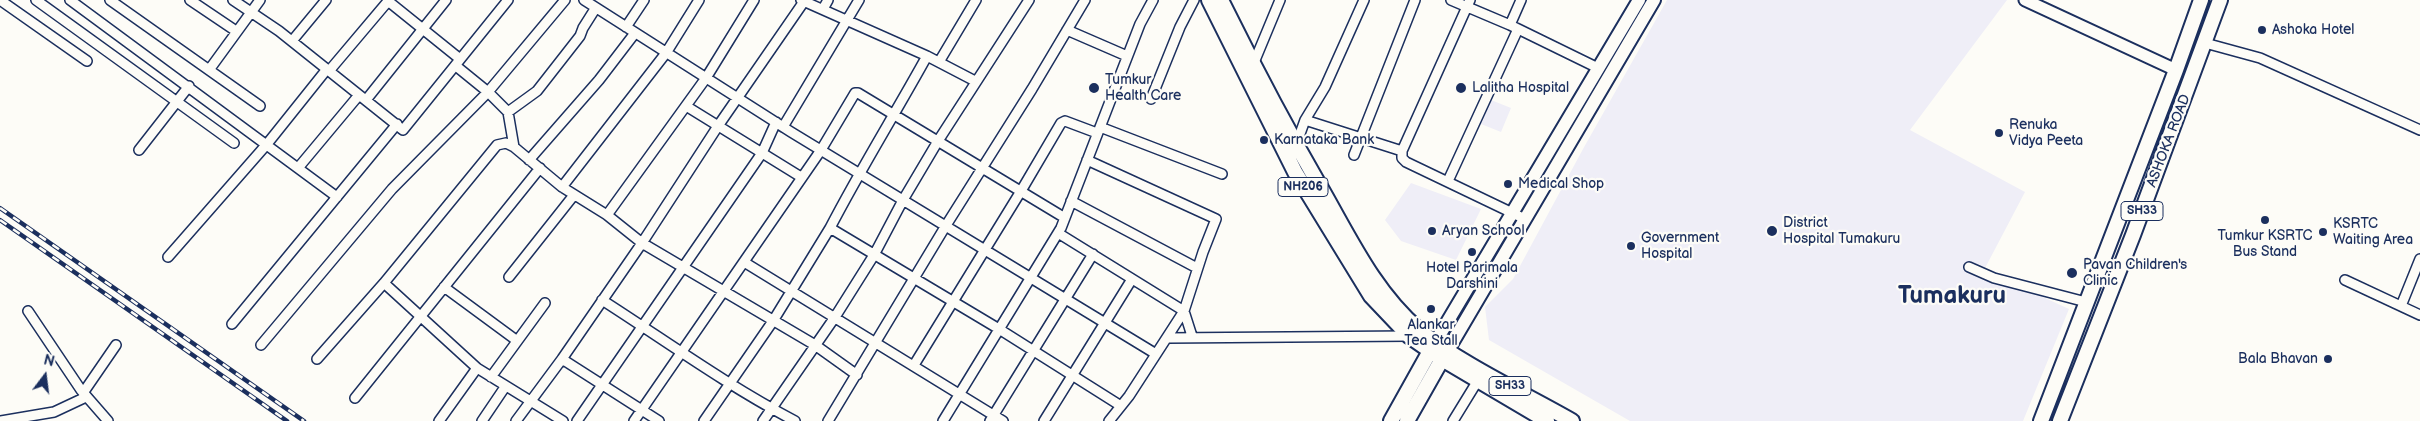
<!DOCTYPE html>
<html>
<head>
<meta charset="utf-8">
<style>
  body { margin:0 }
  #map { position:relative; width:2420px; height:421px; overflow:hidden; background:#fdfcf7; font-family:"Balsamiq Sans",sans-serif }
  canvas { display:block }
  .north { position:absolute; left:20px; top:351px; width:50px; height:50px; -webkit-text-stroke:4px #fdfcf7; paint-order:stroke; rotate:15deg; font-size:14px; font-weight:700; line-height:20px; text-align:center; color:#1b2f5e }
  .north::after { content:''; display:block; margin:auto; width:18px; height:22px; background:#1b2f5e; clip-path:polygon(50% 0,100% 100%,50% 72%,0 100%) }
</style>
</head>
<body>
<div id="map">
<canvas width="2420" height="421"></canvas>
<div class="north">N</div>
</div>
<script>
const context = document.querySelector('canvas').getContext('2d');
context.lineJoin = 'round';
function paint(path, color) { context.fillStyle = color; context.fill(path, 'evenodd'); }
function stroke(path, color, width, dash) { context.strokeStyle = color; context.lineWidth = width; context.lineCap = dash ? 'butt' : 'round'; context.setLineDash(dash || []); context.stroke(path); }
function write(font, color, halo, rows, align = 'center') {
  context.font = font + ' "Balsamiq Sans",sans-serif'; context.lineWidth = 4.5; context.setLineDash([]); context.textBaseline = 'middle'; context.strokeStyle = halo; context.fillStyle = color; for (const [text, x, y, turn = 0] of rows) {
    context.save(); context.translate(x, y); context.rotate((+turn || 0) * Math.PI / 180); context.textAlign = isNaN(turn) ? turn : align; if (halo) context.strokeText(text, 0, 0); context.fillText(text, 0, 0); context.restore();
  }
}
const built = new Path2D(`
  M1667,0H2007L1910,130L2025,192L1984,270L2069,309L2023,421H1630L1489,340L1485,307L1513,279L1583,149Z
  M1491,100L1511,108L1501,132L1481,124Z
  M1411,183L1481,209L1456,260L1401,241L1385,220Z`);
const minor = new Path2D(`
  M0,0L87,61
  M36,0L234,143
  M70,0L337,197
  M110,0L260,106
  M190,0L236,31
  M233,0L279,31L403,130L508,0
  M584,0L791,132L1156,354
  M801,0L927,56L975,81
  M1451,0L1510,25L1598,68
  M1470,0L1402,151V158L1406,162L1525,219
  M388,1L460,59
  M823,9L828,0
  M1510,25L1521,0
  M626,27L644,0
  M1067,30L1127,56
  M292,41L326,0
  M2205,43L2260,58L2420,130
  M939,62L976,0
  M1253,65L1280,0
  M456,66L488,92L508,112L537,91L580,36L583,28L595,9
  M209,70L260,0
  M329,71L389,0
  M1151,99L1180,27L1194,0
  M366,100L446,0
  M686,106L801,177
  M508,112L514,147
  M1305,120L1402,151
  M783,127L859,0
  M1100,127L1222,174
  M1296,145L1305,120L1325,87L1364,0
  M139,150L189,86
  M1354,155L1415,0
  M529,160L599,80L635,33
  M1087,160L1216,219L1203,252L1184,311L1129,396L1109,421
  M298,168L359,95
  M1448,181L1518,29
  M562,187L666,53L699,0
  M1071,201L1197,268
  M607,215L706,78L754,0
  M830,228C860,170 895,114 927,56
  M1058,233L1184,311L1192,336
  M168,257L267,144L327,69
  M744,262L1003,421
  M1969,267L1994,278L2086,302
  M509,277L574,195
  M2345,280L2420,315
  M384,283L477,368L563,421
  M444,287L516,340
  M602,300C666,341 728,386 795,421
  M2401,306L2420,259
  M28,311L81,390L108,421
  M232,324L397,124
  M1168,338L1409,336
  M261,345L392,189L488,92L565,0
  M317,359L384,283L497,145L506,143L514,147L562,187L607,215L642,243L815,345L857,375
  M562,359L659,421
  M914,365L1021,191L1061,123L1065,121L1097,133
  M491,377L545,303
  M83,393L116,345
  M355,398L540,168
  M1,421L54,412L86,397
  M439,421L477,368
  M482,421L505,387
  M516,421L562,359L642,243L718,126L805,0
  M577,421L762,153L776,122
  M634,421L821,150L855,93H858L1065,218
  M704,421L773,321L830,228L999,329L1121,406
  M763,421L835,317L874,255L903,200L938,141L1029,0
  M828,421L945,227L1032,89L1085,0
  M943,421L1061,228L1140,24L1153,0
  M990,421L1093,254
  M1044,421L1132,279
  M1453,421L1480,377`);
const tertiary = new Path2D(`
  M2025,0L2176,70`);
const secondary = new Path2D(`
  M1436,341L1639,0
  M1448,350L1654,0`);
const primary = new Path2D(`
  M1209,0L1295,172L1371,296L1409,336L1442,359L1547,421
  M1221,0C1254,67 1289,133 1326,197C1353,245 1377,294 1419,330C1460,364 1525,394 1572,421
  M1391,421L1434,344
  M1407,421L1446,352
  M2041,421L2176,70L2201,0
  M2060,421L2133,235L2220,0`);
const rail = new Path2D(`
  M0,208L304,421
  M0,220L287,421`);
const markers = [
  [2262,30,5,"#1b2f5e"],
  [1094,88,6,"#1b2f5e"],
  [1461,88,6,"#1b2f5e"],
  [1999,133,5,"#1b2f5e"],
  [1264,140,5,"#1b2f5e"],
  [1508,184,5,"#1b2f5e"],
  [2265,220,5,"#1b2f5e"],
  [1432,231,5,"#1b2f5e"],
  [1772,231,6,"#1b2f5e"],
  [2323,232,5,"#1b2f5e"],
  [1631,246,5,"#1b2f5e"],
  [1472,252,5,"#1b2f5e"],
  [2072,273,6,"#1b2f5e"],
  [1431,309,5,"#1b2f5e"],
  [2328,359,5,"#1b2f5e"]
];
const shields = [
  [1303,187,50],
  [2142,211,42],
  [1510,386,42]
];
const shieldNames = [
  ["NH206",1303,187],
  ["SH33",2142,211],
  ["SH33",1510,386]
];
const poiNames = [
  ["Ashoka Hotel",2272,30],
  ["Tumkur",1105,80],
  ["Health Care",1105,96],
  ["Lalitha Hospital",1472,88],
  ["Renuka",2009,125],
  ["Vidya Peeta",2009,141],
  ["Karnataka Bank",1274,140],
  ["Medical Shop",1518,184],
  ["District",1783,223],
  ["Hospital Tumakuru",1783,239],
  ["KSRTC",2333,224],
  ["Waiting Area",2333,240],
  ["Aryan School",1442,231],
  ["Tumkur KSRTC",2265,236,"center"],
  ["Bus Stand",2265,252,"center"],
  ["Government",1641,238],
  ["Hospital",1641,254],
  ["Pavan Children's",2083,265],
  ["Clinic",2083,281],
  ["Hotel Parimala",1472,268,"center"],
  ["Darshini",1472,284,"center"],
  ["Alankar",1431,325,"center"],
  ["Tea Stall",1431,341,"center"],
  ["Bala Bhavan",2318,359,"right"]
];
const streetNames = [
  ["ASHOKA ROAD",2169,141,-69]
];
const townNames = [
  ["Tumakuru",1952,297]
];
paint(built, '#efeef7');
stroke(minor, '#1b2f5e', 12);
stroke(tertiary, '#1b2f5e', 15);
stroke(secondary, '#1b2f5e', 16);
stroke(primary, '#1b2f5e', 18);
stroke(minor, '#fdfcf7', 9);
stroke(tertiary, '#fdfcf7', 11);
stroke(secondary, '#fdfcf7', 12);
stroke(primary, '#fdfcf7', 14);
stroke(rail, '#1b2f5e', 4.5);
stroke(rail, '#fdfcf7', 2.5, [8]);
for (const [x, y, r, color] of markers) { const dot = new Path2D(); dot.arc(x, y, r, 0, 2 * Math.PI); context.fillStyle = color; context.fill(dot); stroke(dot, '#fdfcf7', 2); }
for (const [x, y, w] of shields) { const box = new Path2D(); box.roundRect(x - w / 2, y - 9.5, w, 19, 4); context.fillStyle = '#fdfcf7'; context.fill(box); stroke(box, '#1b2f5e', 1); }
write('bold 12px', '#1b2f5e', null, shieldNames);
write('14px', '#1b2f5e', '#fdfcf7', poiNames, 'left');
write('14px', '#1b2f5e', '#fdfcf7', streetNames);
write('bold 24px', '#1b2f5e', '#fdfcf7', townNames);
</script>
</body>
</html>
